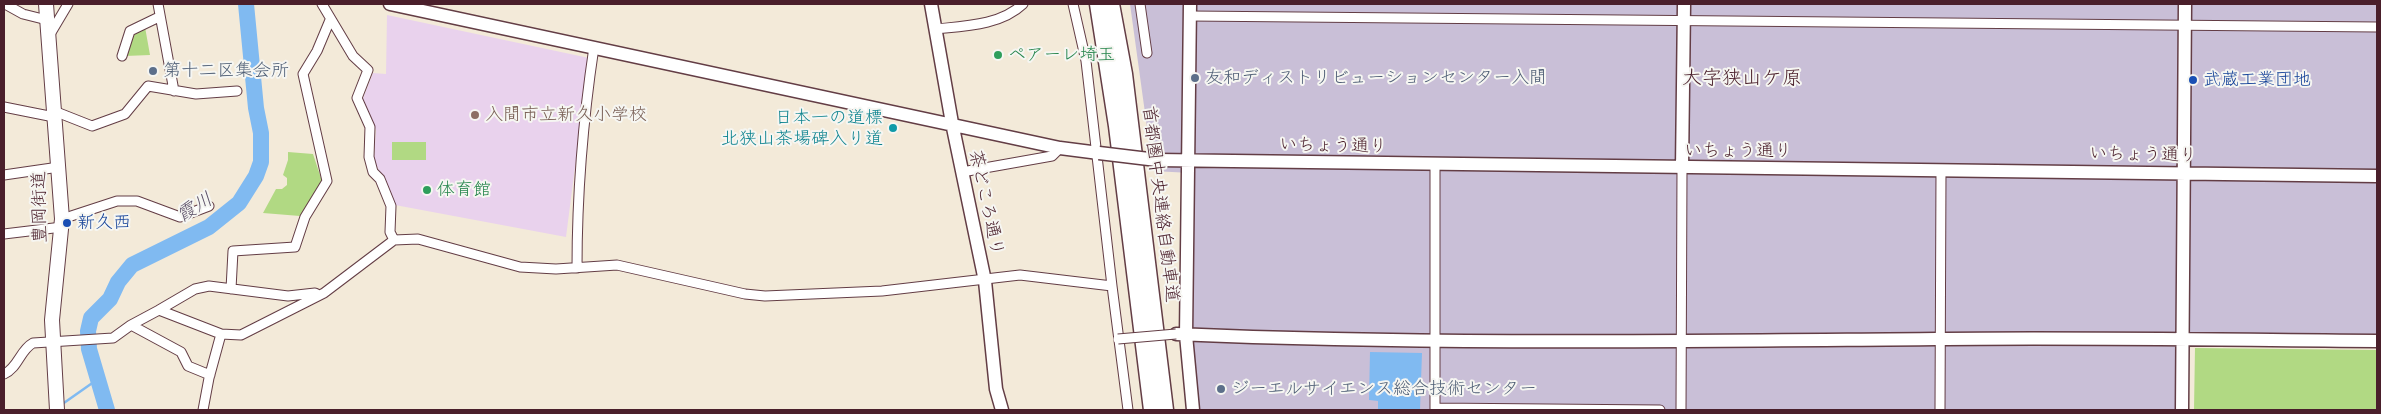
<!DOCTYPE html>
<html>
<head>
<meta charset="utf-8">
<style>
  body { margin:0 }
  #map { position:relative; width:2381px; height:414px; overflow:hidden; background:#f3ead9; font-family:"Patrick Hand",sans-serif }
  canvas { display:block }
  .frame { position:absolute; inset:0; border:5px solid #4a1f2b; pointer-events:none }
</style>
</head>
<body>
<div id="map">
<canvas width="2381" height="414"></canvas>
<div class="frame"></div>
</div>
<script>
const context = document.querySelector('canvas').getContext('2d');
context.lineJoin = 'round';
function paint(path, color) { context.fillStyle = color; context.fill(path, 'evenodd'); }
function stroke(path, color, width, dash) { context.strokeStyle = color; context.lineWidth = width; context.lineCap = dash ? 'butt' : 'round'; context.setLineDash(dash || []); context.stroke(path); }
function write(font, color, halo, rows, align = 'center') {
  context.font = font + ' "Patrick Hand","Klee One",sans-serif'; context.lineWidth = 4; context.setLineDash([]); context.textBaseline = 'middle'; context.strokeStyle = halo; context.fillStyle = color; for (const [text, x, y, turn = 0] of rows) {
    context.save(); context.translate(x, y); context.rotate((+turn || 0) * Math.PI / 180); context.textAlign = isNaN(turn) ? turn : align; if (halo) context.strokeText(text, 0, 0); context.fillText(text, 0, 0); context.restore();
  }
}
const built = new Path2D(`
  M387,15L589,58L566,237L395,205L374,160L376,130L362,101L373,73L386,74Z`);
const industrial = new Path2D(`
  M1130,4H2377V336L2178,335L2176,410H1196L1186,333L1191,173L1153,171Z`);
const green = new Path2D(`
  M145,27L150,55L125,56L132,35Z
  M392,142H426V160H392Z
  M288,152L313,154L322,181L300,216L263,213L276,189H282L287,185V178L283,175L288,160Z
  M2195,348L2377,350V410H2194Z`);
const water = new Path2D(`
  M1370,352L1422,353L1420,410H1378V401L1369,400Z`);
const stream = new Path2D(`
  M61,405L98,379`);
const river = new Path2D(`
  M107,410L89,349L88,331L91,318L110,299L118,282L132,265L209,227L239,203L256,176L261,162V133L256,108L246,4`);
const street = new Path2D(`
  M5,4L23,14L47,20
  M158,4L174,91
  M322,4L353,56L368,70L357,98L370,127L369,157L373,172L380,179L391,206L390,232L394,240
  M1073,4L1086,61L1112,286
  M1140,4L1147,53
  M1190,16L2377,27
  M936,29C966,26 1001,25 1023,4
  M49,36L68,4
  M122,56L130,31L159,17
  M4,107L54,117
  M54,111L92,126L125,114L148,86L196,94L237,91
  M962,172L1052,156L1060,148
  M4,175L59,167
  M62,219L117,201H137L180,217L209,206
  M4,234L62,227
  M577,268C577,194 583,120 594,47
  M231,289L233,251L295,247L305,217L327,181L303,74L317,51L330,20
  M159,310L195,289L209,286L288,296L315,293L319,295
  M131,325L181,352L188,366L210,375
  M4,374C18,368 20,350 33,343L113,338L131,325L159,310L221,334L241,335L324,293L394,240L418,239L520,267L556,269L617,265L745,294L765,296L882,291L1020,275L1112,286L1128,410
  M1435,408L1660,410
  M203,410L209,378L221,334
  M1435,410V165
  M1681,410L1682,168
  M1940,410L1941,170`);
const secondary = new Path2D(`
  M390,4L1060,148L1099,153
  M931,4L952,123L985,281L996,389L1002,410
  M1190,4L1186,335L1193,410
  M1157,160L2377,176
  M1682,168L1684,4
  M1176,334C1429,345 1683,341 1936,339C2083,337 2230,340 2377,341
  M2182,410L2185,4`);
const primary = new Path2D(`
  M46,4L62,219L52,320L57,410`);
const highway = new Path2D(`
  M1098,4L1117,126L1152,410
  M1111,4L1124,74L1165,410`);
const streetBridge = new Path2D(`
  M1118,339L1176,334`);
const secondaryBridge = new Path2D(`
  M1099,153L1157,160`);
const markers = [
  [998,55,5,"#2e9e5b"],
  [153,71,5,"#5c6f8a"],
  [1195,78,5,"#5c6f8a"],
  [2193,80,5,"#1a4fb4"],
  [475,115,5,"#8d6e63"],
  [893,128,5,"#0f9aa8"],
  [427,190,5,"#2e9e5b"],
  [67,223,5,"#1a4fb4"],
  [1221,389,5,"#5c6f8a"]
];
const leisureNames = [
  ["ペアーレ埼玉",1008,55],
  ["体育館",437,190]
];
const serviceNames = [
  ["第十二区集会所",163,71],
  ["友和ディストリビューションセンター入間",1205,78],
  ["ジーエルサイエンス総合技術センター",1231,389]
];
const transitNames = [
  ["武蔵工業団地",2203,80],
  ["新久西",77,223]
];
const educationNames = [
  ["入間市立新久小学校",485,115]
];
const cultureNames = [
  ["日本一の道標",883,118],
  ["北狭山茶場碑入り道",883,139]
];
const streetNames = [
  ["いちょう通り",1333,146,1],
  ["いちょう通り",1738,151],
  ["いちょう通り",2143,155,1],
  ["茶どころ通り",986,203,78],
  ["首都圏中央連絡自動車道",1160,204,83],
  ["豊岡街道",40,207,-91]
];
const waterNames = [
  ["霞川",195,208,-32]
];
const quarterNames = [
  ["大字狭山ケ原",1742,79]
];
paint(built, '#e9d2ed');
paint(industrial, '#c9bfd7');
paint(green, '#b1d983');
paint(water, '#80baf1');
stroke(stream, '#80baf1', 2.5);
stroke(river, '#80baf1', 16);
stroke(street, '#633d45', 11);
stroke(secondary, '#633d45', 15);
stroke(primary, '#633d45', 16);
stroke(highway, '#633d45', 19);
stroke(street, '#fff', 9);
stroke(secondary, '#fff', 12);
stroke(primary, '#fff', 14);
stroke(highway, '#fff', 16);
stroke(streetBridge, '#633d45', 11, []);
stroke(secondaryBridge, '#633d45', 15, []);
stroke(streetBridge, '#fff', 9);
stroke(secondaryBridge, '#fff', 12);
for (const [x, y, r, color] of markers) { const dot = new Path2D(); dot.arc(x, y, r, 0, 2 * Math.PI); context.fillStyle = color; context.fill(dot); stroke(dot, '#f6f6f2', 2); }
write('18px', '#27864d', '#f6f6f2', leisureNames, 'left');
write('18px', '#4e5e75', '#f6f6f2', serviceNames, 'left');
write('18px', '#164399', '#f6f6f2', transitNames, 'left');
write('18px', '#785e54', '#f6f6f2', educationNames, 'left');
write('18px', '#0d838f', '#f6f6f2', cultureNames, 'right');
write('18px', '#4a1f2b', '#f6f6f2', streetNames);
write('italic 19px', '#5a4e66', '#f6f6f2', waterNames);
write('20px', '#4a1f2b', '#f6f6f2', quarterNames);
</script>
</body>
</html>
